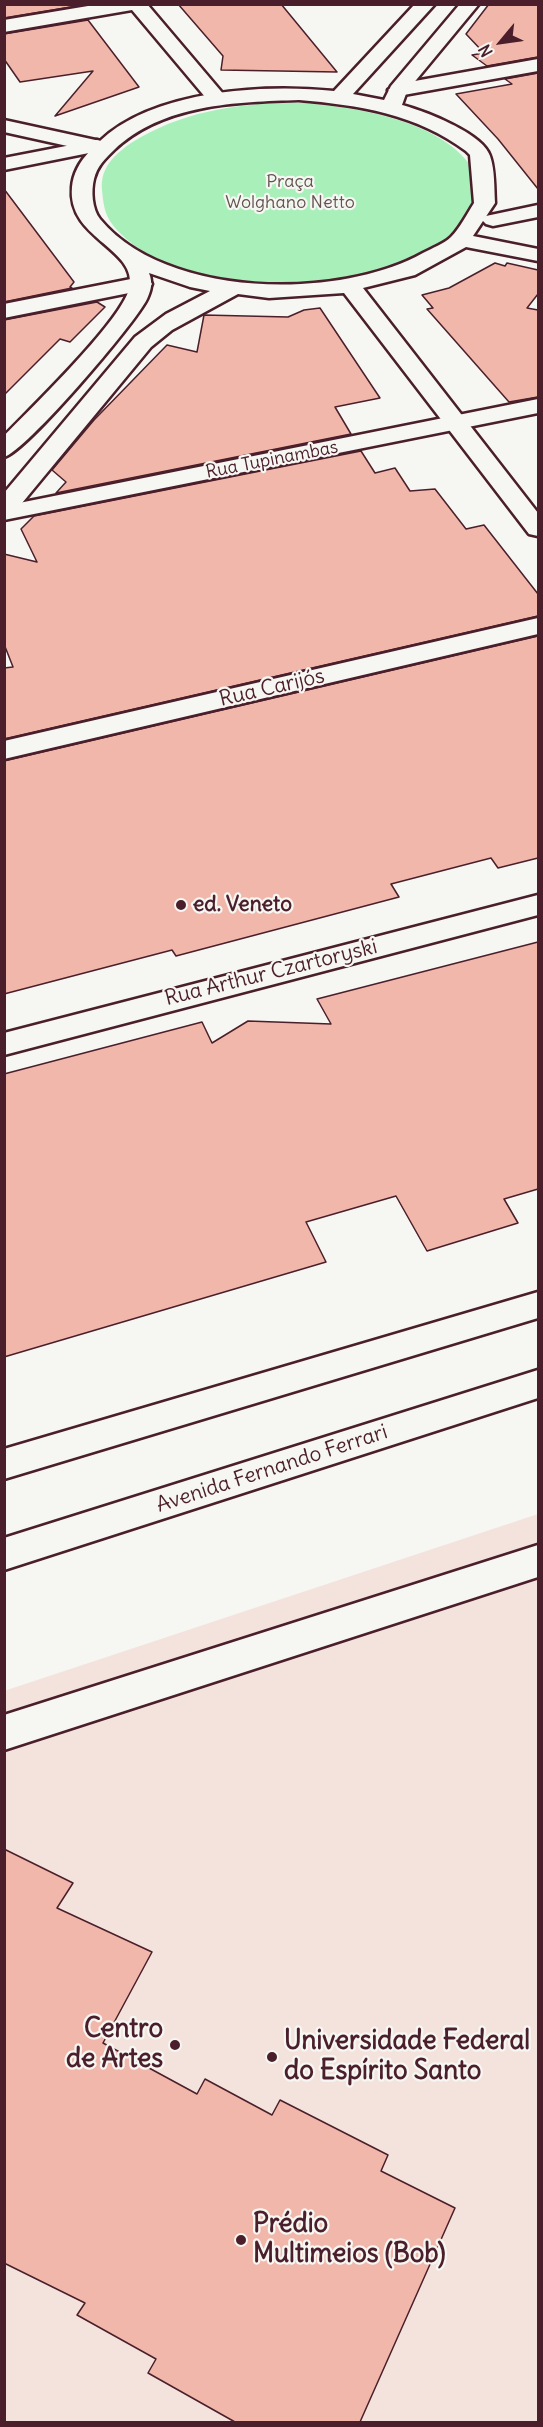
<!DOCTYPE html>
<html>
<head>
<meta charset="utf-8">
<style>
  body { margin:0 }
  #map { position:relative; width:543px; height:2427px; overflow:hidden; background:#f6f6f2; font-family:Delius,sans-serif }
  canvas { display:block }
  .frame { position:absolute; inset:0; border:6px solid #4a1f2b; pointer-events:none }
  .north { position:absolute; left:471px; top:12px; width:60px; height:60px; -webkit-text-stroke:4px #f6f6f2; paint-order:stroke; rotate:241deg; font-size:16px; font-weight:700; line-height:24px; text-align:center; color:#4a1f2b }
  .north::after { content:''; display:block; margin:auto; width:21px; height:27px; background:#4a1f2b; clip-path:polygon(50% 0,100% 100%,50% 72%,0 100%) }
</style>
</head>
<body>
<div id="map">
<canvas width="543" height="2427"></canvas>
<div class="frame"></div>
<div class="north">N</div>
</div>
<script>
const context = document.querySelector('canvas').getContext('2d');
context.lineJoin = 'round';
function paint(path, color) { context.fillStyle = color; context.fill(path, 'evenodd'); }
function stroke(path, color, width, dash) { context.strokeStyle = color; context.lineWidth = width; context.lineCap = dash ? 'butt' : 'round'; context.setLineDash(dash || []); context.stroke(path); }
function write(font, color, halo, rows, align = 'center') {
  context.font = font + ' Delius,sans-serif'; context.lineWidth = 4.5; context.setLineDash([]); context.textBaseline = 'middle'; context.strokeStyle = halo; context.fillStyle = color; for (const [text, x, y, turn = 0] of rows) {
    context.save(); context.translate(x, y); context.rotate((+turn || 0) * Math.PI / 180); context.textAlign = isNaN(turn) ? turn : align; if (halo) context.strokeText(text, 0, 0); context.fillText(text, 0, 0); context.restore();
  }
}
const built = new Path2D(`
  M538,1514V2422H5L4,1691Z`);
const green = new Path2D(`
  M292,102C347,106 436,117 471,166C477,175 477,192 479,202C473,213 466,228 457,237C450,243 437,247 429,252C418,257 408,265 396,268C326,292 176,291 121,234C106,219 104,211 102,190C100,168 114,155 131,143C180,112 234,104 292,102Z`);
const building = new Path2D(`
  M4,4H76L77,6L4,18Z
  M178,4H281L337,72L221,70L223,56Z
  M489,4H538V57L487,66L472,55L484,53L466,34Z
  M88,20L139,87L55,116L93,71L20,82L4,59V34Z
  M538,73V189L498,139L456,94L512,84L505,79Z
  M4,189L74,282L70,287L72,288L4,302Z
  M495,263L505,266L507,263L538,270V294L527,308L538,310V397L509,402L427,309L433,308L422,295L449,288Z
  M97,302L105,307L70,342L60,339L4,395V320Z
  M320,308L380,398L335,407L351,434L56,493L66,482L52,470L94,420L167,345L197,352L204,315L288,317L304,310Z
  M361,451L375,473L395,468L410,491L435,489L466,529L484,525L538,594V616L4,739V668L13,667L4,644V554L37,562L21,529L34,516Z
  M538,636V858L498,868L491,858L391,884L399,897L176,956L172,950L4,994V761Z
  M538,942V1189L504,1199L518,1223L427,1251L396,1196L306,1222L326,1262L4,1357V1074L202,1022L212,1043L248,1021L331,1024L317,999Z
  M4,1849L73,1883L57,1908L152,1952L103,2043L197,2094L205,2079L272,2115L280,2100L388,2155L381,2171L455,2208L360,2422H235L148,2373L156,2359L77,2315L85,2303L4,2263Z`);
const minor = new Path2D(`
  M100,4H147L225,96L228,100L225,104H211L132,10L4,32V20Z
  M538,59V71L398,96L388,90L398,84Z
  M97,140L104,142L107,146L104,150L4,170V158Z
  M538,205V217L493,226L486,224L482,220L486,216Z
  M141,277L149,279L152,284L149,289L4,318V304Z
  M538,399V413L4,520V506Z
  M538,618V634L4,759V741Z
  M538,895V915L4,1055V1033Z
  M538,1545V1577L4,1750V1715Z`);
const tertiary = new Path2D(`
  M415,4H435L353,94L384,100L391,86L460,4H479L407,91L402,105C424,111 483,133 490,156C495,170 494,188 495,203L473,236L538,249V261L466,247L415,275L363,288L538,513V536L529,534L344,293L269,298L238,294L172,330L151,347L13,514L4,516V493L135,337L166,314L210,291L190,287L149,273C153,283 151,290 147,299C135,324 25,452 4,457V436C30,409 127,316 130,285C134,247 67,238 72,187C73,174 80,161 90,151L4,132V120L100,141C154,90 264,84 334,91ZM299,100C358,105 417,114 466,151L470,155L474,203C467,214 460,228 451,237C444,244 432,248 423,253C339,300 166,299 100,219C92,209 91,191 94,179C97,166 105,159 114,150C162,104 237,102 299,100Z`);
const primary = new Path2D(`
  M538,1292V1318L4,1479V1449Z
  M538,1370V1398L4,1570V1538Z`);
const markers = [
  [181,905,6,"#4a1f2b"],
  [175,2045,6,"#4a1f2b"],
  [272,2057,6,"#4a1f2b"],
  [241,2240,6,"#4a1f2b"]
];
const farParknames = [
  ["Praça",290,182],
  ["Wolghano Netto",290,203]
];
const farStreetnames = [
  ["Rua Tupinambas",272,460,-11]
];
const streetNames = [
  ["Rua Carijós",272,688,-13],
  ["Rua Arthur Czartoryski",271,973,-14],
  ["Avenida Fernando Ferrari",272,1469,-18]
];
const poiNames = [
  ["ed. Veneto",193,905]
];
const nearPoinames = [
  ["Centro",163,2030,"right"],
  ["de Artes",163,2060,"right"],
  ["Universidade Federal",284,2042],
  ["do Espírito Santo",284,2072],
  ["Prédio",253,2225],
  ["Multimeios (Bob)",253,2255]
];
paint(built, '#f4e3dc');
paint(green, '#a9efba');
paint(building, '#f1b7aa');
stroke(building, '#4a1f2b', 1.5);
stroke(minor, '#4a1f2b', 5);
stroke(tertiary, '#4a1f2b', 5);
stroke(primary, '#4a1f2b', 5);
paint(minor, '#f6f6f2');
paint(tertiary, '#f6f6f2');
paint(primary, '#f6f6f2');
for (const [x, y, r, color] of markers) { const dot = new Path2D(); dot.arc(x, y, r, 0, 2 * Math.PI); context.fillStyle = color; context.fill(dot); stroke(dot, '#f6f6f2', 2); }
write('18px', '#62534f', '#f6f6f2', farParknames);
write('18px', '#4a1f2b', '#f6f6f2', farStreetnames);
write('21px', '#4a1f2b', '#f6f6f2', streetNames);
write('bold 21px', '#4a1f2b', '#f6f6f2', poiNames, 'left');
write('bold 26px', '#4a1f2b', '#f6f6f2', nearPoinames, 'left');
</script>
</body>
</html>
